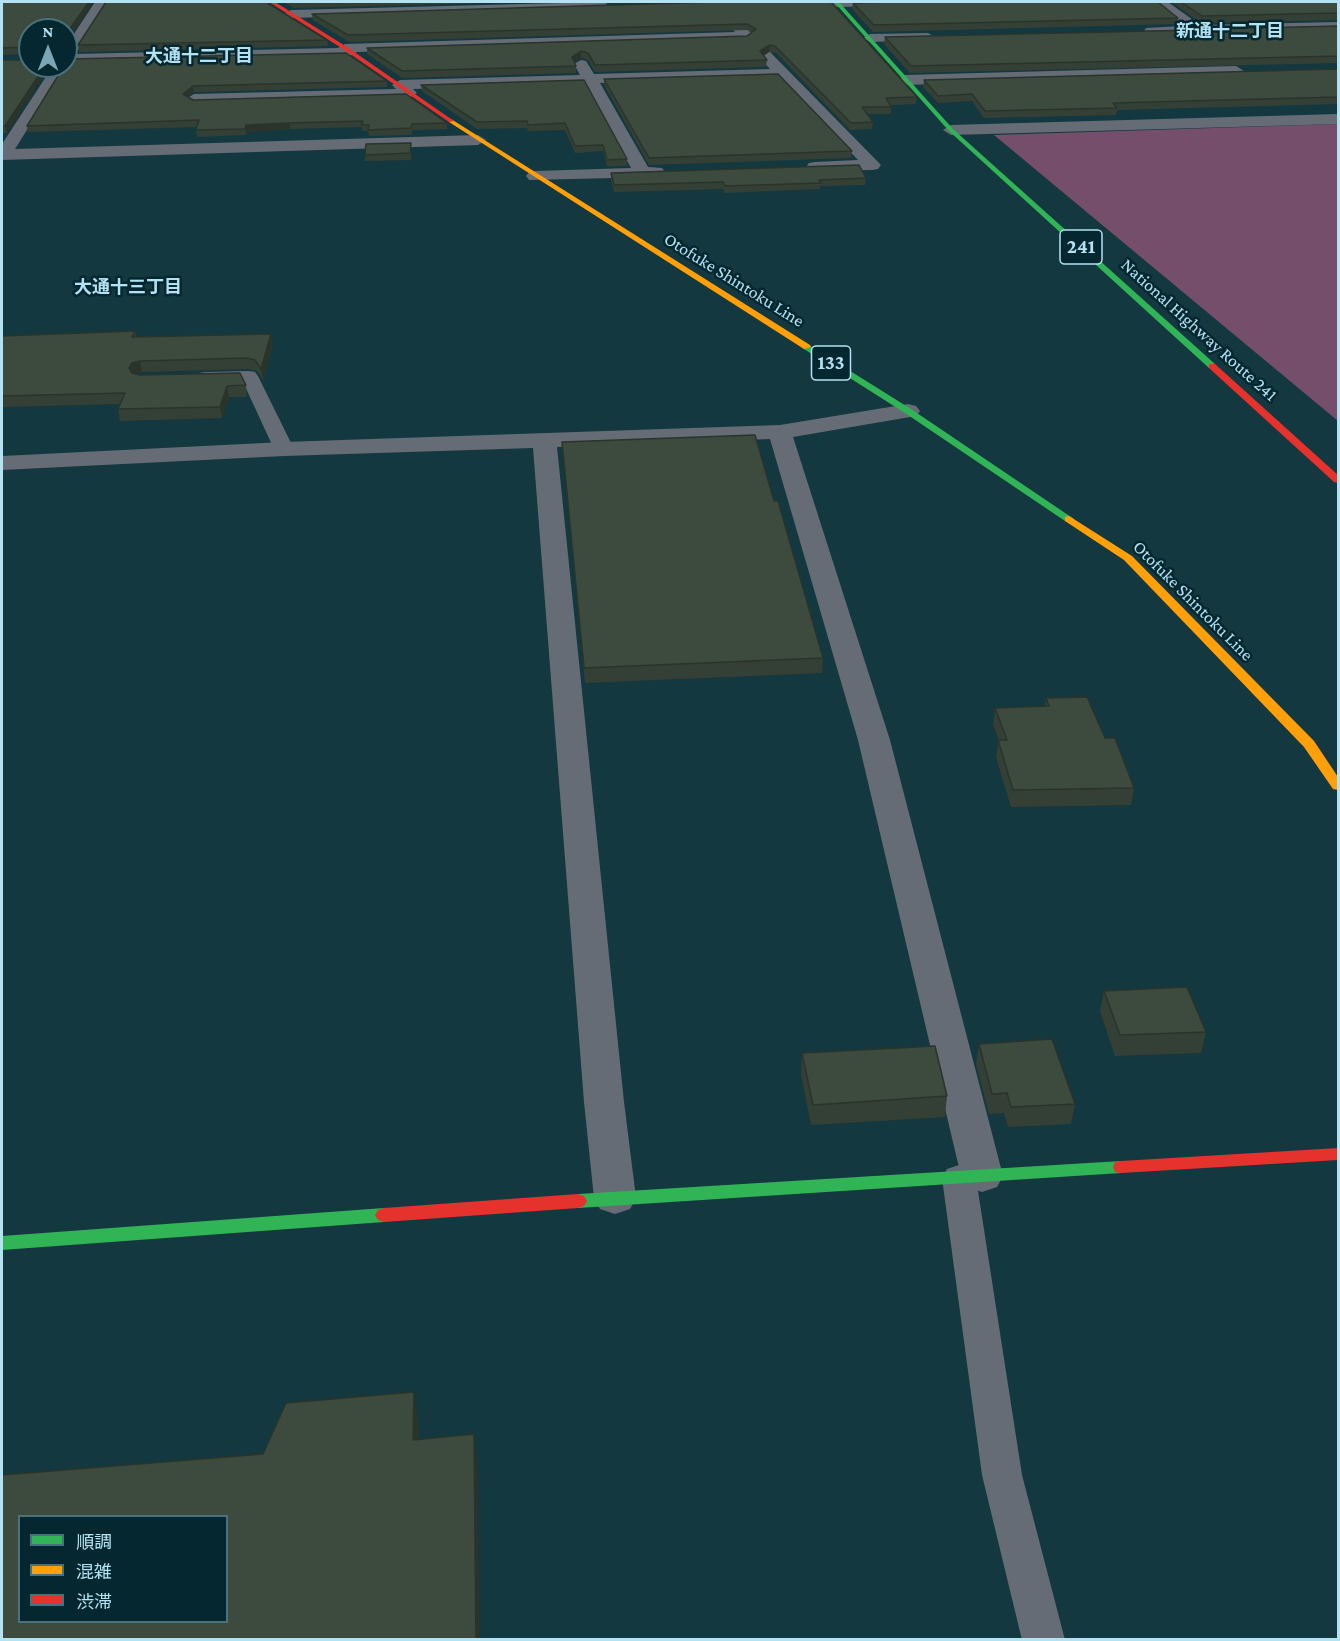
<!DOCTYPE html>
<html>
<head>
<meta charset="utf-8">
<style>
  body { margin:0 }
  #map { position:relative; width:1340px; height:1641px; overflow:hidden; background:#143840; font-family:"Crimson Pro","Noto Sans JP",serif }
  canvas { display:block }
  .frame { position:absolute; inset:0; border:3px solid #b3e2f2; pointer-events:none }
  .legend { position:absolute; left:18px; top:1515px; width:210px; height:108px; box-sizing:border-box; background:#042730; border:2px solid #4a727e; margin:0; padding:8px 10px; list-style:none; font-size:18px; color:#b3e2f2 }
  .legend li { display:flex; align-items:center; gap:12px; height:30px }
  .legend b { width:30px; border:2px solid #4a727e }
  .north { position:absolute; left:18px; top:18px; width:60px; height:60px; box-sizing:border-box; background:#042730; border:2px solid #4a727e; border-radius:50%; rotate:0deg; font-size:16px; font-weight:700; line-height:24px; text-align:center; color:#b3e2f2 }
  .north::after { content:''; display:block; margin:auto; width:21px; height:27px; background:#7ba6b4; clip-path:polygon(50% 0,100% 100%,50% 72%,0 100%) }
</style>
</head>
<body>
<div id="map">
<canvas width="1340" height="1641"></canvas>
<div class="frame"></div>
<ul class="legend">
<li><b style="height:8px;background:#30b455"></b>順調</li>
<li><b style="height:8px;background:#ff9f0a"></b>混雑</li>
<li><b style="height:8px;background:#e5322d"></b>渋滞</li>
</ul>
<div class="north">N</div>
</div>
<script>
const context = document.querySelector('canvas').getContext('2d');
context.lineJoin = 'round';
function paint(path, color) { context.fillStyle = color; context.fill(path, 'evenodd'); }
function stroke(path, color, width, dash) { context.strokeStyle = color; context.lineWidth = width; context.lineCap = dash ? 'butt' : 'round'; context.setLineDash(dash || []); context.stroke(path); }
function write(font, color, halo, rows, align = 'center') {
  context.font = font + ' "Crimson Pro","Noto Sans JP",serif'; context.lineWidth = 5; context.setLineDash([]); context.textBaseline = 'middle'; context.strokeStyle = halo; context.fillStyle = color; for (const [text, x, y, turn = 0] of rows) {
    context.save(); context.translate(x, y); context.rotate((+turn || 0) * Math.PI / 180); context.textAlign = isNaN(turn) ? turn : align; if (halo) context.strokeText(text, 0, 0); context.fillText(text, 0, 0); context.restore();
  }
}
const green = new Path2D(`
  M1338,124V421L994,135Z`);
const lane = new Path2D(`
  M249,371L255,372L258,376L294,449L291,453H277L274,449L243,382L199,381L196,377L199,373L205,372Z
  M959,1165L971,1169L976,1178L1022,1475L1065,1640H1022L982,1475L942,1178L947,1169Z`);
const street = new Path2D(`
  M95,2H108L75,54L338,48L345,44L735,32L707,2H721L881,165L878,169L872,170L809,171L806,167L809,163L815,162L858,160L779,78L600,83L648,167L662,168L665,172L662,176L656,177L529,180L526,176L529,172L535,171L631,168L585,84L413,89L417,93L409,98L194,104L186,99L194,94L396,89L392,85L400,80L580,75L574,64L581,60L586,61L594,74L770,69L743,40L357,52L350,56L66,63V46Z
  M601,2L606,3L608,6L606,9L291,18L284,14L291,10Z
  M831,2H896L889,6L837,7L832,6Z
  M1154,2H1168L1200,25L1338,22V30L1210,34L1209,38L1204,39L1194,34L1151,35L1144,31L1146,28L1183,26Z
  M928,33L935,37L933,40L870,42L863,38L870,34Z
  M66,64L67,66L15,149L478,135L486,140L478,145L2,160V144L53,66H66Z
  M1236,66L1244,71L1241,74L905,85L897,80L905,75Z
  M1338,114V124L951,135L943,130L951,125Z
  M908,404L916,406L920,411L916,416L793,437L890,740L1003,1176L997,1187L982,1192L967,1187L961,1176L858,740L770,439L557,447L624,1102L636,1198L630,1209L615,1214L600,1209L594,1198L584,1102L533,448L284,456L2,470V456L284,442L780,425Z`);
const fast = new Path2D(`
  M834,2H839L953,129L1215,364V368H1209L949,131Z
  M807,344L911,409L1074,519L1069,522L1065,521L905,413L804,349L803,347Z
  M1121,1161L1127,1162L1129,1167L1127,1172L1121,1173L578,1208L572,1206L569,1201L572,1196L578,1194Z
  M384,1208L390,1210L393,1215L390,1220L384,1222L2,1250V1236Z`);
const slow = new Path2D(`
  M451,119L810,345L811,347L804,349L449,122Z
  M1069,516L1132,556L1314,741L1338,777V790L1333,789L1304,747L1124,560L1065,521V517Z`);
const jam = new Path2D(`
  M269,2H275L347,47L454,121L449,122L343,49Z
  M1209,364H1215L1338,475V483L1334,482L1209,368Z
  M1338,1148V1160L1121,1173L1115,1172L1113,1167L1115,1162L1121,1161Z
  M578,1194L584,1196L587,1201L584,1206L578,1208L384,1222L378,1220L375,1215L378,1210L384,1208Z`);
const wall = new Path2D(`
  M2,2H94L66,42V30H30V54L2,55Z
  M283,2H524L294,8Z
  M715,2L917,97L916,104L890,105L891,107V114H867L873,122L872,129L850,130L776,53L769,52L763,56L767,60L766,67L595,72L588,60L581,58L574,62L576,66V73L402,78L367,54V48L747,36L752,33L747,30L349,42L313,20L312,14Z
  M889,2L1178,18L1177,24L873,32L852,9L853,3Z
  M1171,2H1338V20L1201,23Z
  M1338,26V63L910,73L884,44L885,37L1206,35Z
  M327,40L328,46L79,52L78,45Z
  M2,60L7,133H2Z
  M64,66L387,81V87L194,92L188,97L193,100L447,123V129L412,130V135L369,136L368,131H362V127L290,129L247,132L246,135L197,137L196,130L197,127L28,132L27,126Z
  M1338,69V104L1117,110L1116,115L984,118L972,101L938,103L923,87L924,80Z
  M604,79L852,151L851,158L649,165L604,85Z
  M584,80L627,159V166H607L603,151L575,153L565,130L528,131L527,128L477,129L422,91L421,85Z
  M411,149V160L365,161V155Z
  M611,173L866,178L865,185L820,186V189L725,193L723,189L614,192L611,180Z
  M135,331L136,337L273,345L263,380L257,371L249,369L142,372L134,374L140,375L246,385L247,397H229L222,418L120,421L118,409L120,404L2,407V336Z
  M562,442L774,501L823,658L822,673L585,683Z
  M1046,698L1105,738L1134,788L1131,805L1011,807L996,757L999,740L993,725L995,708L1045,706Z
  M1104,991L1206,1032L1201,1053L1115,1056L1100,1011Z
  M979,1044L1075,1104L1071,1124L1008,1127L1004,1113L989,1114L976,1064Z
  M802,1053L947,1096L945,1117L811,1125L801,1074Z`);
const shadedWall = new Path2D(`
  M89,2H94L66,42V34Z
  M770,45L769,52L760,58V51Z
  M581,51V58L572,63V57Z
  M45,66H50L7,133L5,126Z
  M193,86L194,92L184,100L183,94Z
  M290,123V129L247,132L246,135L245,129L246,125Z
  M271,334L273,345L263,380L261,369Z
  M140,361L142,372L134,374L131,379L129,368L132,363Z
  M227,386L229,397L222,418L220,407Z
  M414,1392L419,1430V1477L413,1440Z
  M474,1434L478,1472L480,1640H476Z`);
const building = new Path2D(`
  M2,2H89L66,34V30H30V49L29,47L2,48Z
  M106,2H266L327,40L78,45Z
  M715,2H831L917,97L886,98L891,107H862L873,122L851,123L776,47L770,45L760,51L767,60L595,65L588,53L581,51L572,57L576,66L402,71L367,48L747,36L756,29L747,24L348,35L312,14Z
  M889,2H1158L1178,18L874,25L853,3Z
  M1181,2H1338V13L1202,16Z
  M1338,26V56L911,66L885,37L1195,30L1206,35L1211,34L1213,29Z
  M346,53L387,81L193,86L183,94L193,100L406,94L447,123L412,124L411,128L368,130L369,125H362L363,121L290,123L246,125L245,129L196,130L199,120L27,126L64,66H66V62L68,59Z
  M30,54V66H45L5,126H2V60H29Z
  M1338,69V97L1113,103L1117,108L985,111L972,94L938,96L924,80Z
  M778,74L852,151L649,158L604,79Z
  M584,80L627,159L607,160L603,145L575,146L565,123L528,125L527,121L477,122L421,85Z
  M411,143L410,153L365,155L366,144Z
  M859,165L866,178L819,180L821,183L725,186L723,182L614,185L611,173Z
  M135,331L132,337L271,334L261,369L255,360L247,358L140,361L132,363L129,368L132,373L140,375L240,373L246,385L227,386L220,407L118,409L125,393L2,396V336Z
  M755,435L774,501H778L823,658L584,668L562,442Z
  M1087,697L1105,738H1115L1134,788L1013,790L998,740H1007L995,708L1049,706L1046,698Z
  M1187,987L1206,1032L1120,1035L1104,991Z
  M1052,1039L1075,1104L1011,1107L1007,1093L992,1094L979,1044Z
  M935,1046L947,1096L813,1105L802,1053Z
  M414,1392L413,1440L474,1434L476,1640H2V1475L263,1454L286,1403ZM20,1516H226V1622H20Z`);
const farNeighbourhoodnames = [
  ["新通十二丁目",1230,31],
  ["大通十二丁目",199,56],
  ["大通十三丁目",128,287]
];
const farStreetnames = [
  ["Otofuke Shintoku Line",734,280,32],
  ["National Highway Route 241",1199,330,42],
  ["Otofuke Shintoku Line",1193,601,45]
];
const shields = [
  [1081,247,42],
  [831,363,39]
];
const shieldNames = [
  ["241",1081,247],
  ["133",831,363]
];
paint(green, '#754e6c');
paint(lane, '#666c76');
paint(street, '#666c76');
paint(fast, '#30b455');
paint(slow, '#ff9f0a');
paint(jam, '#e5322d');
paint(wall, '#344035');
paint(shadedWall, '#2a342b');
paint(building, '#3c4b3e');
stroke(building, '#2a342b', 1.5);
write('bold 18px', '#b3e2f2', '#042730', farNeighbourhoodnames);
write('18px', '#b3e2f2', '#042730', farStreetnames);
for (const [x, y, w] of shields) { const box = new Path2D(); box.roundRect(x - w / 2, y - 17, w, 34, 4.5); context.fillStyle = '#042730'; context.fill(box); stroke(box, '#b3e2f2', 1.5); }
write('bold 20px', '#b3e2f2', null, shieldNames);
</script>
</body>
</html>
